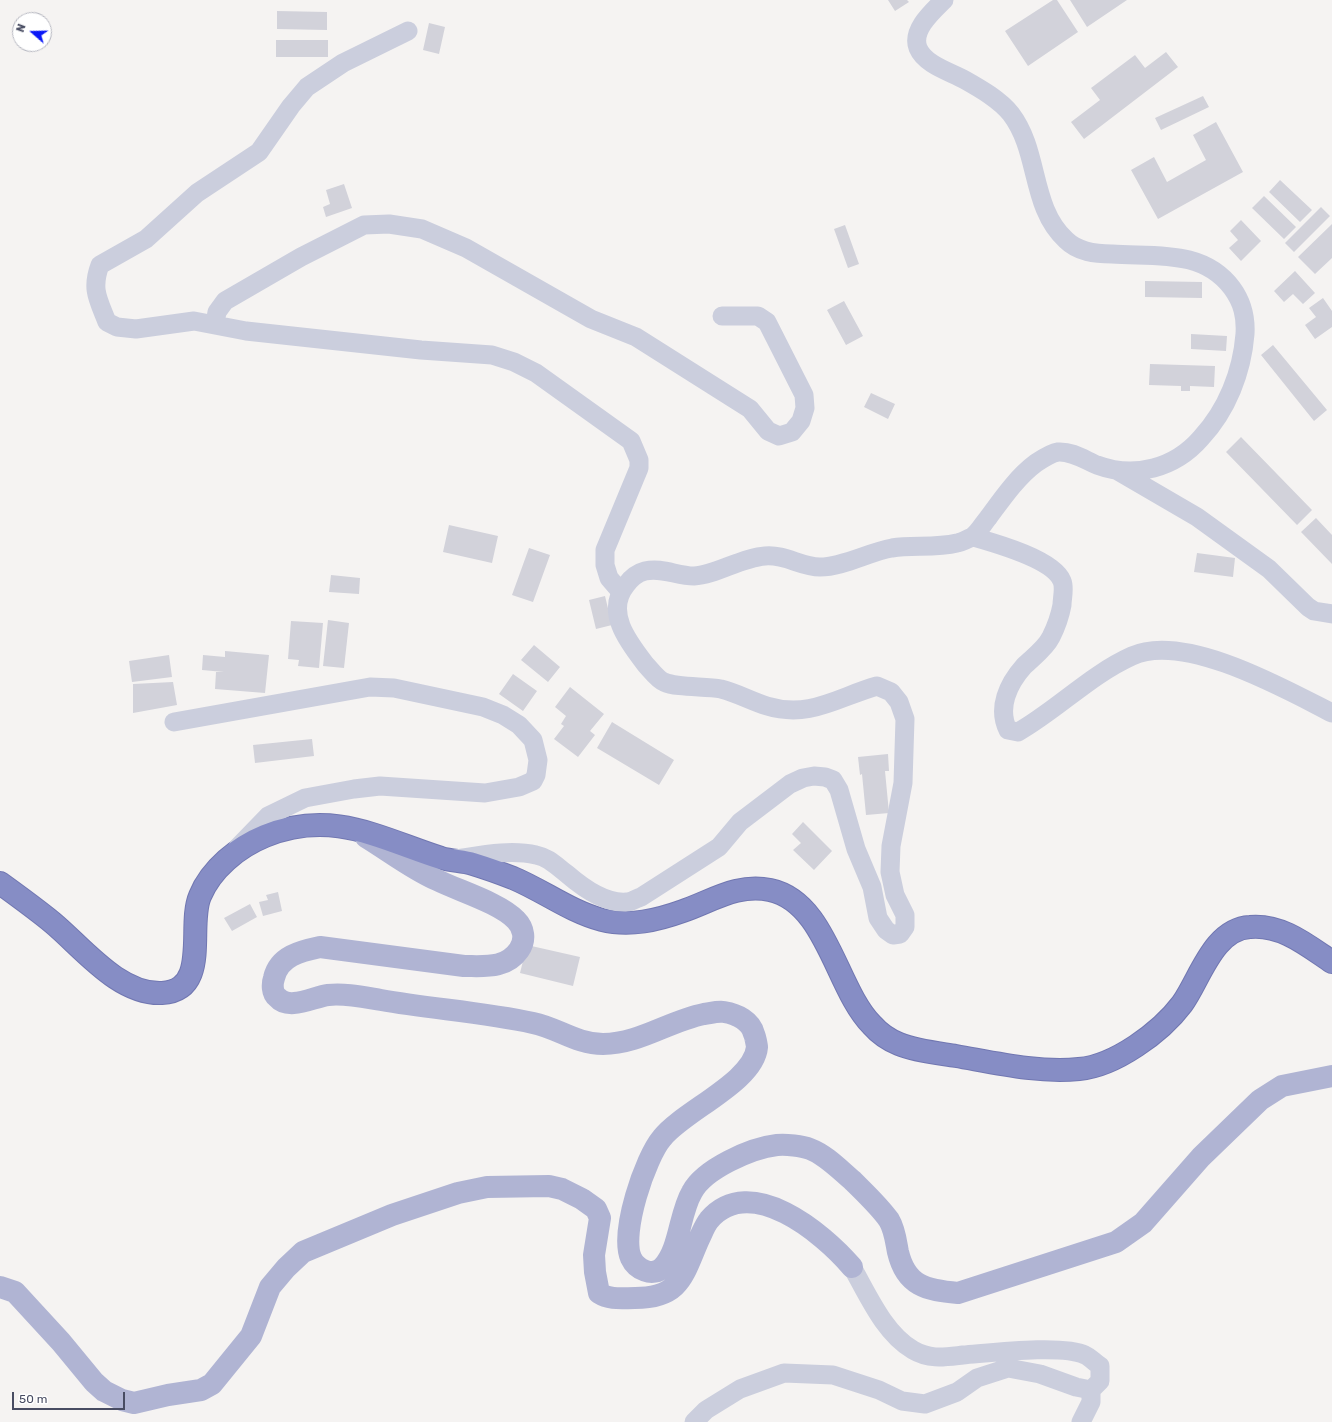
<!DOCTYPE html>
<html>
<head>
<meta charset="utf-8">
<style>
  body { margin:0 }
  #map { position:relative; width:1332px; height:1422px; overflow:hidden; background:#f5f3f2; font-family:Rubik,sans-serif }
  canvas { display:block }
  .north { position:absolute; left:12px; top:12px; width:40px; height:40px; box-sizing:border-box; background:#fff; border:1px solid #b6b7c0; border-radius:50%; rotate:290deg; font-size:11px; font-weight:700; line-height:16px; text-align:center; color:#484c62 }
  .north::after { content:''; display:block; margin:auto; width:14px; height:18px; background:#0a17f7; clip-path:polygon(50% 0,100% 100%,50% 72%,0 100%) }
  .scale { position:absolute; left:12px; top:1392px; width:113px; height:18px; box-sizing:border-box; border:2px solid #484c62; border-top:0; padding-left:5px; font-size:12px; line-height:14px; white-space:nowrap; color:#484c62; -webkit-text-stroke:3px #fff; paint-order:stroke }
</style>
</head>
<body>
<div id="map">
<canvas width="1332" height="1422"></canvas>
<div class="north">N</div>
<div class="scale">50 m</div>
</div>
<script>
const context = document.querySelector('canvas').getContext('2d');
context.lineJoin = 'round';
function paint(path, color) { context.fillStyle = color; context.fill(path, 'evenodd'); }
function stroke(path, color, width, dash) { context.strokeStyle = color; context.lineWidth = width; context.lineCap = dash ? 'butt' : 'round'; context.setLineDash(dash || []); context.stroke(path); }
const building = new Path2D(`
  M888,0H907L909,2L895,11Z
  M1053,0H1057L1078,32L1028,66L1005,31Z
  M1070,0H1127L1087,27Z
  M277,11L327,12V30L277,29Z
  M429,23L445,27L439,54L423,50Z
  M276,40H328V57H276Z
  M1166,52L1178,67L1084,139L1071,122L1100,100L1091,88L1135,55L1145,68Z
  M1203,96L1209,107L1161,130L1155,118Z
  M1216,122L1243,172L1158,219L1131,170L1154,157L1167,182L1206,160L1193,135Z
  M1280,180L1312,210L1300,222L1269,192Z
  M344,184L352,208L326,217L323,207L330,204L326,190Z
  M1264,196L1296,227L1284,239L1252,208Z
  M1321,207L1330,216L1294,252L1285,243Z
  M1241,220L1261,241L1241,261L1229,248L1238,240L1230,231Z
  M1332,224V258L1315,274L1298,257Z
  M845,225L859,264L848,268L834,229Z
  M1295,271L1315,293L1303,304L1293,294L1284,302L1274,291Z
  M1145,281L1202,282V298L1145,297Z
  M1323,298L1332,311V327L1315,339L1305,325L1316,317L1309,308Z
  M844,301L863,336L846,345L827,310Z
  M1191,334L1227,336L1226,351L1191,349Z
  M1273,345L1327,410L1314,421L1261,355Z
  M1150,364L1215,366L1214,387L1190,386V391H1181V386L1149,385Z
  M871,393L895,404L888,419L864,407Z
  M1241,437L1312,510L1297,525L1226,452Z
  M1316,518L1332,535V564L1301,532Z
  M449,525L498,536L492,563L443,552Z
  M529,548L550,555L533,602L512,595Z
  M1197,553L1235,558L1233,577L1194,572Z
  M331,575L360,578L359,594L329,592Z
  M605,596L612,625L596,629L589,600Z
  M328,620L349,623L344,668L323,666Z
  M291,621L323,623L319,668L298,666L299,660L288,659Z
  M534,645L560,667L548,682L521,660Z
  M225,651L269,655L265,693L215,689L216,672H224L202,670L203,655L225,657Z
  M169,655L172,677L132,682L129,661Z
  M513,674L537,691L523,711L499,694Z
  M173,682L177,705L133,713V684Z
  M570,687L604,714L590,731L595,735L578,757L554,739L564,726L561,724L566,716L555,707Z
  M612,722L674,760L659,785L597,748Z
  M312,739L314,756L255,763L253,745Z
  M888,754L889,771H885L889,813L866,815L862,774L860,775L858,757Z
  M803,822L832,851L814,870L793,850L801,843L792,834Z
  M278,892L282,911L263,916L259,902L268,900L266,895Z
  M250,904L257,917L232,931L224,918Z
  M527,945L580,957L573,986L520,973Z`);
const minor = new Path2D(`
  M408,31L343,63L307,87L291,106L259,152L197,193L146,239L100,265C91,289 98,299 107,322L117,327L136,329L194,321L246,331L421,350L492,355L514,362L536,373L631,441L639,460V468L605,550V565L609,578L621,592
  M215,324L217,312L225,301L301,257L364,225L389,224L422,229L466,248L591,319L636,337L750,409L768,431L779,436L792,432L801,421L805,408L804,395L767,322L758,316H722
  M1118,471L1197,517L1269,569L1308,607L1314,611L1332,614
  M973,537C994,543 1053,559 1062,581C1065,588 1062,598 1062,605C1060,616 1056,627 1051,637C1045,649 1033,657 1024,666C1008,684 997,708 1008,730L1018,732C1058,709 1090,675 1132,656C1184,632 1285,689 1332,713
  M174,722L370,687L394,688L483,707L503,715L519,725L533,740L538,760L536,775L533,781L519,787L485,793L380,786L354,789L305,798L268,816L238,847
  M456,859C482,855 511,849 536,855C550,858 556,866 567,874C582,887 606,904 627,902C632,902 637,898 641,897L719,847L740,822L790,784L803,778L814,776L825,777L833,780L839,790L856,849L872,887L878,918L886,930L893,935L900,934L905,927V915L895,895L890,872L891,846L903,783L905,719L899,702L891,692L877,686C838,697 810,719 767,706C751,701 737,693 721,689C705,686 677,688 664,682C657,679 651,670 646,665C629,643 604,612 626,585C631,578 637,573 645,571C662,567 677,576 694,576C716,575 740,558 765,556C785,554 801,567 820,567C843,567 869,552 892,548C913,545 936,548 957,543C959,543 970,538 972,537C978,533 983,524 988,518C1002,499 1017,477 1036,463C1042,459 1051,453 1058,452C1072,451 1085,460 1097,465C1135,479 1175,468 1201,438C1227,410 1242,372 1245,334C1246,317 1243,303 1232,288C1203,249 1155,257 1112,254C1095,254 1078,252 1066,240C1030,207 1040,152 1011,114C1000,100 981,89 965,80C951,72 925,65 918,48C911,30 933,11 944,0
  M694,1422L706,1410L740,1389L784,1373L833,1375L879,1390L902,1401L925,1404L957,1392L977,1378L1008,1368L1040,1374L1076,1387L1091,1390L1100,1381V1366C1095,1363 1090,1357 1085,1355C1063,1344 990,1353 963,1355C945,1357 930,1360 913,1350C884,1333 868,1295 852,1267
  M1081,1422L1091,1402V1390`);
const major = new Path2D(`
  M366,837C389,851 412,869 437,880C459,891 500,903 516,920C524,928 526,940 519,950C506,969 485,966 464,966L320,947C301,951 279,956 274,978C272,984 272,993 277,997C289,1011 313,997 328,995C345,993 363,997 381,1000C431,1009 483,1012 533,1023C558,1028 576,1044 603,1044C639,1044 669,1021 704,1014C711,1013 718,1011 724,1012C737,1014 751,1021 754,1034C755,1035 757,1046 757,1047C754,1082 683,1111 662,1138C645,1158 620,1233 631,1258C636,1269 653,1278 663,1267C680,1249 679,1214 692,1192C704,1169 751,1148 777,1145C786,1144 802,1146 810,1149C826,1155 840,1170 853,1181C865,1193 879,1206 889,1220C895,1230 896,1242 898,1252C906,1286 926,1290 958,1293L1116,1242L1143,1223L1201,1157L1260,1100L1282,1086L1332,1076
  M0,1287L15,1292L61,1342L94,1382L104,1391L122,1400L134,1403L168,1395L201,1390L212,1384L251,1336L270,1287L286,1268L303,1252L392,1215L458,1193L487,1187L549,1186L562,1189L582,1199L596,1209L600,1218L594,1255L595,1272L599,1293C610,1300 622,1298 635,1298C681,1298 683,1275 699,1239C702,1233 705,1225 709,1220C750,1172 823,1233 852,1267`);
const highway = new Path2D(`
  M0,883C18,896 36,909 53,923C83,948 119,995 162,993C211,990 187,926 200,896C211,869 238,847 265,836C332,809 379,838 441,858C452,861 463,861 473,864C486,868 500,873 513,878C544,891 569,911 602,920C630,927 658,920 683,911C712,901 738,883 770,890C827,902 836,989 872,1025C879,1033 889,1040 899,1044C916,1051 937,1053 956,1056C996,1063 1038,1073 1079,1069C1115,1066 1161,1032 1182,1004C1200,979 1213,929 1250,927C1282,924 1308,946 1332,962`);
paint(building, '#d2d2da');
stroke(highway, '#7177b1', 24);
stroke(minor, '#cbcedd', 19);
stroke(major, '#b0b4d3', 22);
stroke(highway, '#868dc5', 22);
</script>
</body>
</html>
